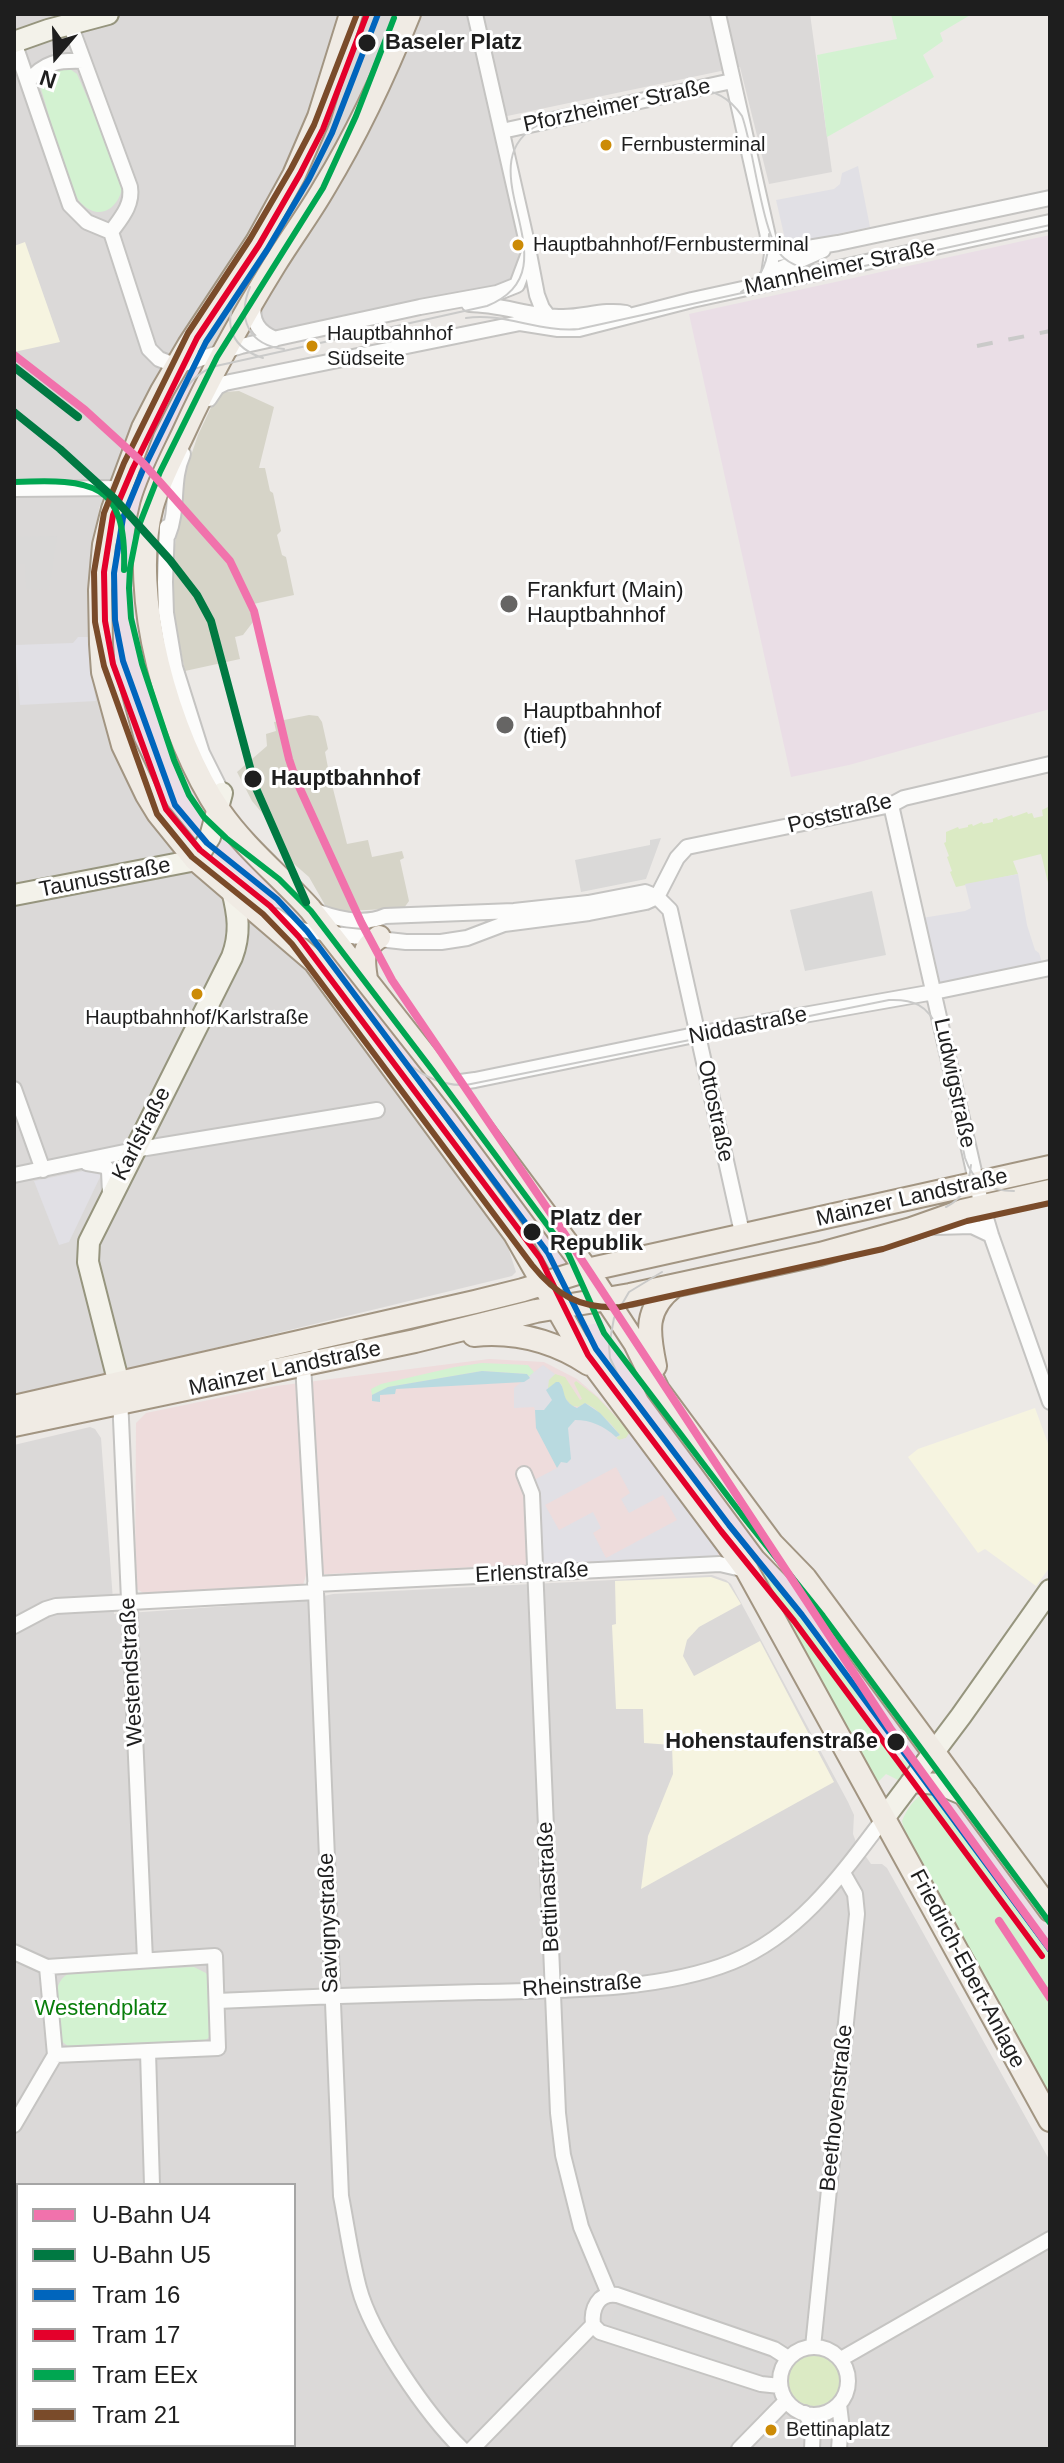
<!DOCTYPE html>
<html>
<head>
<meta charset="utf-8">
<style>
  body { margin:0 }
  #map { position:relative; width:1064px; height:2463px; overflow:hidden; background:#ece9e6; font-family:Arial,sans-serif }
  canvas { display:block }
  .frame { position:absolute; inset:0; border:16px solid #1e1e1e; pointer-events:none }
  .legend { position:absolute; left:16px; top:2183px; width:280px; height:264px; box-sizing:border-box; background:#fff; border:2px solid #a5a5a5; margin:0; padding:10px 14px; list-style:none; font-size:24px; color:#1e1e1e }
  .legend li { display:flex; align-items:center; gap:16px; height:40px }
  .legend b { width:40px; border:2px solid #a5a5a5 }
  .north { position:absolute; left:16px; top:16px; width:80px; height:80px; -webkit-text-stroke:6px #fff; paint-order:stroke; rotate:199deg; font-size:22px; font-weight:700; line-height:32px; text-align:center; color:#1e1e1e }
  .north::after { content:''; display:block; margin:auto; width:28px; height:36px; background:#1e1e1e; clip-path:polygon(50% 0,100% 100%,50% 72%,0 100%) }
</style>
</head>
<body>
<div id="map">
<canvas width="1064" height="2463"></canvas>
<div class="frame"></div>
<ul class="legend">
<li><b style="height:10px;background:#f172ac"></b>U-Bahn U4</li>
<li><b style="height:10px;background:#007942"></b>U-Bahn U5</li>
<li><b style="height:10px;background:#0065bd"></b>Tram 16</li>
<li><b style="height:10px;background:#e4002b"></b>Tram 17</li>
<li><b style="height:10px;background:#00a651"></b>Tram EEx</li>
<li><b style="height:10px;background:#7a4b2a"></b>Tram 21</li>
</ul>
<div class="north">N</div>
</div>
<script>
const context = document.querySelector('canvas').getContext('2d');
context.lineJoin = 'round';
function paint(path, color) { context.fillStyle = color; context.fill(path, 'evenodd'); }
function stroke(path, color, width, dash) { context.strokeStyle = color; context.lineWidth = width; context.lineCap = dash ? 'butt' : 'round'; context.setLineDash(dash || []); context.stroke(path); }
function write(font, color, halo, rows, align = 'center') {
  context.font = font + ' Arial,sans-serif'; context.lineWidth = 6; context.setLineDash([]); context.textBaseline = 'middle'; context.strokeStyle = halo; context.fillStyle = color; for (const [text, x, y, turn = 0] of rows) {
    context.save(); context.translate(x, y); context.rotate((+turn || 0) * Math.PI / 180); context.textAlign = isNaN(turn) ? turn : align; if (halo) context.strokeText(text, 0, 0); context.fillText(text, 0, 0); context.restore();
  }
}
const residential = new Path2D(`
  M14,14H810L832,172L769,184L740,67L493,119L531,287L166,367L99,508L93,661L102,715L110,740L123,772L138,798L169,841L215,892L312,964L498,1227L508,1247L516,1272L512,1276L133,1368L14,1394Z
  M90,1427L95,1429L101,1438L114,1614L301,1601L333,1594L712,1575L726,1580L731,1584L848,1802L854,1815L853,1834L856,1842L871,1864H882L887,1868L1050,2161V2449H14V1445ZM18,2185H294V2445H18Z`);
const commercial = new Path2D(`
  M489,1359L544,1362L577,1379L598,1397L631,1432L721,1551L717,1562L520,1565L306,1575L303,1585L299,1587L145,1594L137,1589L135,1584L136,1423L146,1413L276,1386Z`);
const industrial = new Path2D(`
  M1050,235V709L849,765L791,777L689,314Z
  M211,362L140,542L206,808V816L198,843L168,809L138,755L117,691L111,655L109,582L113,548L125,505L139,466L180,377Z
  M224,828L290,894L572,1265L542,1272L523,1234L307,940L291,920L209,851Z
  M599,1323L633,1376L688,1452L738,1519L779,1562L911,1738L934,1775L1050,1930V1953L901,1754L897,1756L855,1700L859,1696L780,1591L740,1544L577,1327Z`);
const education = new Path2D(`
  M25,242L60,342L14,352V246Z
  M1035,1408L1050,1449V1567L1036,1586L985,1549L978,1553L908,1457L918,1449Z
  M711,1577L728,1583L741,1604L699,1627L687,1640L683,1656L694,1676L760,1641L834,1782L641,1889L648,1836L673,1774L672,1745L644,1743L643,1709H616L612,1625L616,1624L615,1581Z`);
const religious = new Path2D(`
  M57,536L49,590L26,589L25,564H14V537Z
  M661,838L646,879L581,892L575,860L650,845V840Z
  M872,891L886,955L805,971L790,910Z
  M618,2304L764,2353L755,2379L608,2329Z`);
const construction = new Path2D(`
  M239,391L274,407L259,468H265L270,491L273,493L281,531L277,535L282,555L286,557L294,595L249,605L253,622L243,635L235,637L240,659L185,671L175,622L173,600L174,553L183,479L198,435L215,399L224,392Z
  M309,715L318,716L322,722L328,749L325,752L329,773L347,844L368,840L372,857L402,851L404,858L400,860L409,901L404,908L329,912L309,877L286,857L278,832L252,801L237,772L267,746L266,734L276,731L274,722Z`);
const grass = new Path2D(`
  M1050,806V891L1041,854L1013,861L1018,874L956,887L950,872L952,871L947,857L949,856L944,843L946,842V832L958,827L959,829L968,827V825L972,824L973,826L982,822L983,824L993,822V819L997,818L998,820L1012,815L1013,817L1027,812L1028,814L1032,813L1034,818L1043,816L1042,810Z
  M555,1374L565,1377L580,1400L582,1399L574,1383L576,1381L597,1397L630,1432L626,1438L619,1440L582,1407L572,1406L563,1396L548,1388V1380Z
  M788 2380a26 26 0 1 1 52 0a26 26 0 1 1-52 0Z`);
const park = new Path2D(`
  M891,14H972L940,33L943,41L923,55L934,77L827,137L817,55L897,39Z
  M67,67L77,74L123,180C123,203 103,224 82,204C68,191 48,109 40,86C42,70 53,70 67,67Z
  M482,1363L528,1365L534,1372L530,1378L527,1374L482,1371L388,1387L372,1395L371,1389L381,1384L455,1367Z
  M740,1543L780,1591L859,1697L856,1700L897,1756L907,1763L908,1767L898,1780L886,1774L877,1783L738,1545Z
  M926,1792H931L1050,1953V2102L907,1842L902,1821C907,1809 914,1798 926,1792Z
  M194,1967L206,1973L210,1979L211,2035L204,2042L77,2050L69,2047L60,2040C58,2018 46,1980 73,1972Z`);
const plaza = new Path2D(`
  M858,166L870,227L795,243L785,239L776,200L834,189L840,184L842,173Z
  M78,637H92L91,672L96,701L20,705L15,645L73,643Z
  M1018,874L1027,925L1035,950L1039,953L1044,969L934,992L916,919L965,911L971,908L965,884Z
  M98,1168L102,1173L69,1242L59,1245L34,1181Z
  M543,1365L555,1374L549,1380L548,1388L559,1382L562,1385L563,1396L572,1406L577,1408L585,1403L594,1408L611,1424L620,1435L616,1438L619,1440L626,1438L630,1432L666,1474L719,1551L717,1558L543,1563L536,1486L525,1465L534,1480L557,1468L561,1462L544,1410H535L534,1407L514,1408V1388ZM616,1467L630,1493L621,1499L629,1513L663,1495L677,1520L606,1558L593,1533L601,1528L593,1512L559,1530L545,1505Z`);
const water = new Path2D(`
  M482,1371L527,1374L530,1378L524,1382L396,1389L395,1394L380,1395V1402L372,1401V1395L388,1387Z
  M556,1382H559C567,1391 560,1400 577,1408L585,1403L600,1413L620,1435L616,1437C604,1426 591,1420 575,1420L568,1428L571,1459L567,1463L561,1462L557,1468L536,1428L535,1410H544L552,1400L546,1390Z`);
const street = new Path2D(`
  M475,14L527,243L537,295L542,308L558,329
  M718,14L772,254L769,274L762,285
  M14,42L70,205L87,222L111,232C121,218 133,205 130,187L70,24
  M28,82C44,62 59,60 83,61
  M502,131L732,81
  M111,232L149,349L159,359L177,366L241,346L420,307L497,293L517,285L529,253
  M772,254L838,243L1050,198
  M769,274L823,250
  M254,303C251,321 258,332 275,339
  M469,304C501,304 531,317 563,317C585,317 604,309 626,313
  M209,399L217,387L225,383L520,323L558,329H579L692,300L1050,222
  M14,489L121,488
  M167,527L165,582L166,613L175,667L202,753L222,793
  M168,535C179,509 171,480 183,454
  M891,805L980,1198L991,1235L1050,1402
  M311,909C332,918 363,926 385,916L514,911L588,903L645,892L657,897L670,910L743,1237
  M276,916L291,927L307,931L406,942H441L467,938L504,924L589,913L646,902L657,897L677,858L687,847L891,805L904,798L1050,764
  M446,1084L475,1080L719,1030L934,992L1050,968
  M14,1089L43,1170
  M87,1163L105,1166L109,1171L110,1193
  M14,1175L134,1150L377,1110
  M935,1227L972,1226L991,1235
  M303,1364L316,1592L341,2196C347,2227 351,2258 359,2288C371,2334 427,2415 462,2449
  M120,1397L145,1960
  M524,1474L532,1494L558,2113L563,2155L581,2227L609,2294
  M315,1584L720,1564L746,1570
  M14,1626L46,1609L56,1606L316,1592
  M14,1952L47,1967L215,1956L218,2048L55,2055
  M47,1967L55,2055
  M217,2001C304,1997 392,1994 479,1992C558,1990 657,1992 732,1962C800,1934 842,1874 885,1817
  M148,2052L152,2185
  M14,2125L55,2055
  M593,2325C591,2309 598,2292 617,2295L774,2349L788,2358
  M593,2325L600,2332L761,2384L780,2386
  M14,2334L18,2336
  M813,2347L857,1914L855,1894L843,1873
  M780 2381a34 34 0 1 1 68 0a34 34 0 1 1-68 0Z
  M841,2359L1050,2239
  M839,2404L841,2421L839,2449
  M805,2413L813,2426L812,2449
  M14,2421L18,2414
  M229,2445L232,2449
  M180,2449L182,2445
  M472,2449L593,2325
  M739,2449L786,2401`);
const secondary = new Path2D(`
  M14,42L48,30L108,14
  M14,895L196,860L210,837L222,793
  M119,1384L88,1262L89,1242L232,957C241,933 238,914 232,890
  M911,1782L939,1784L967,1796
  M885,1817L961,1716L1050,1590`);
const primary = new Path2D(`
  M351,14L319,117L294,175L257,242L189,345L162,391L143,428L113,509L104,545L100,590L101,644L103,672L123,745L147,795L158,813L196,860L315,962L515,1234L576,1341L747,1570L1050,2120
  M409,14C385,74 358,132 324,188C309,214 291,238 275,264C241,319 210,375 183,434C172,457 159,481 152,506C128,595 169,736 220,812C245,848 280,876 310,909L465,1106L587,1270L635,1343L658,1390L772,1544L805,1578L1050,1910
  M366,979C363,959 361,949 379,937
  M474,1335C515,1331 554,1341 589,1364
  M655,1366C648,1332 644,1309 674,1286
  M14,1407L475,1302L523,1290L587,1270L1050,1167
  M14,1425L415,1341L536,1311L630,1295L820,1254L911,1229L962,1211L1050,1191`);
const tram = new Path2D(`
  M250,287C237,318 248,345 284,349
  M741,292C763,278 769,260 769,234
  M236,296C223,326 232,348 263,358
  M466,318C503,312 541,333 579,329L1050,225
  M176,403C187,386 195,373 216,366L487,306C577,270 467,171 533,128C554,115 579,112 603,107C631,101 659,95 688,89C711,88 729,96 742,116C754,148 762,239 784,258C798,270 813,269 830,267
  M397,1054C417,1073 438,1086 466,1085L889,1000C913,999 928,1005 938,1029L965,1158C973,1182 989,1191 1014,1191
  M946,1207C964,1198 969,1184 971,1165
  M621,1381L610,1358L609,1346L614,1318L629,1292L662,1272`);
const rail = new Path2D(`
  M977,346L1050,331`);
const tram1 = new Path2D(`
  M378,14L332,133L309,179L267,250L206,342L142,472L123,518L114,573L115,620L123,661L175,805L207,843L277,899L307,931L548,1253L596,1349L729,1525L802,1615L1050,1950`);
const tram2 = new Path2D(`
  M367,14L323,129L300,174L259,245L197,338L133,468L113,515L104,572L105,621L113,664L166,809L200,850L270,906L299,937L540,1258L588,1355L721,1531L794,1621L1042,1956`);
const tram3 = new Path2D(`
  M394,18L356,116L323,188L217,357L160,472L138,528L130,568L129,588L131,618L142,664L174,760L189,795L204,817L226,838L279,879L311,911L433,1071L568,1253L604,1333L742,1515L823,1616L1050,1923
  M14,482C92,479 127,481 124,570`);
const tram4 = new Path2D(`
  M357,14L314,125L291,169L250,239L188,333L124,463L104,513L94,572L95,622L104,666L157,814L192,857L263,914L292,944L532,1265C556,1295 580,1309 620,1307L883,1249L967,1221L1050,1203`);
const metro1 = new Path2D(`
  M14,355L85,410L143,463L230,561L254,611L289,759L296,780L361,922L392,980L564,1233L890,1728L1050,1948
  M999,1921L1050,1998`);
const metro2 = new Path2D(`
  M14,367L78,417
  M14,412L60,449L115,499L170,560L197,595L211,621L255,786L306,902`);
const markers = [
  [367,43,10,"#1e1e1e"],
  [606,145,7,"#cc8b06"],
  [518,245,7,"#cc8b06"],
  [312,346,7,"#cc8b06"],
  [509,604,10,"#666564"],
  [505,725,10,"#666564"],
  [253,779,10,"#1e1e1e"],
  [197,994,7,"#cc8b06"],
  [532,1232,10,"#1e1e1e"],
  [896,1742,10,"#1e1e1e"],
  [771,2430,7,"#cc8b06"]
];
const busNames = [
  ["Fernbusterminal",621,145],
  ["Hauptbahnhof/Fernbusterminal",533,245],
  ["Hauptbahnhof",327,334],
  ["Südseite",327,359],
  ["Hauptbahnhof/Karlstraße",197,1018,"center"],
  ["Bettinaplatz",786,2430]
];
const stopNames = [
  ["Baseler Platz",385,43],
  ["Hauptbahnhof",271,779],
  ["Platz der",550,1219],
  ["Republik",550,1244],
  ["Hohenstaufenstraße",878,1742,"right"]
];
const streetNames = [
  ["Pforzheimer Straße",617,106,-12],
  ["Mannheimer Straße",840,268,-12],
  ["Poststraße",840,814,-14],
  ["Taunusstraße",105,878,-11],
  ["Niddastraße",748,1026,-11],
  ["Ludwigstraße",954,1083,78],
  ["Ottostraße",715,1111,78],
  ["Karlstraße",142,1134,-63],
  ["Mainzer Landstraße",912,1198,-13],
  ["Mainzer Landstraße",285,1369,-12],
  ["Erlenstraße",532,1573,-3],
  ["Westendstraße",132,1672,-93],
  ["Bettinastraße",549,1887,-93],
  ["Savignystraße",329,1923,-92],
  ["Friedrich-Ebert-Anlage",967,1969,62],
  ["Rheinstraße",582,1986,-4],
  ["Beethovenstraße",837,2108,-84]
];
const poiNames = [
  ["Frankfurt (Main)",527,591],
  ["Hauptbahnhof",527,616],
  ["Hauptbahnhof",523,712],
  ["(tief)",523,737]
];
const parkNames = [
  ["Westendplatz",101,2009]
];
paint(residential, '#dbd9d8');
paint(commercial, '#eedcdc');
paint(industrial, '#eadee6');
paint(education, '#f6f4e0');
paint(religious, '#dad9d8');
paint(construction, '#d6d4c8');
paint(grass, '#dbeac4');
paint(park, '#d3f2d1');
paint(plaza, '#e1e0e5');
paint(water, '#b9dae0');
stroke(street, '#c5c4c2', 18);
stroke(secondary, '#96957e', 24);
stroke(primary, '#a29582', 26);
stroke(street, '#fcfcfb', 14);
stroke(secondary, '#f3f2ea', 20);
stroke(primary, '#f0ebe4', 22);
stroke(tram, '#cacac9', 2);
stroke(rail, '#cacac9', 4, [16, 16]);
stroke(tram1, '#0065bd', 6);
stroke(tram2, '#e4002b', 6);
stroke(tram3, '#00a651', 6);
stroke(tram4, '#7a4b2a', 6);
stroke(metro1, '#f172ac', 8);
stroke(metro2, '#007942', 8);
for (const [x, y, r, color] of markers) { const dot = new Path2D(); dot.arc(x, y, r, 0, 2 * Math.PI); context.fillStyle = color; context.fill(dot); stroke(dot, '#fff', 3); }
write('20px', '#1e1e1e', '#fff', busNames, 'left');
write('bold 22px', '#1e1e1e', '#fff', stopNames, 'left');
write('22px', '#1e1e1e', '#fff', streetNames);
write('22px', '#1e1e1e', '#fff', poiNames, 'left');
write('22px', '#097e0b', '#fff', parkNames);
</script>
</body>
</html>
